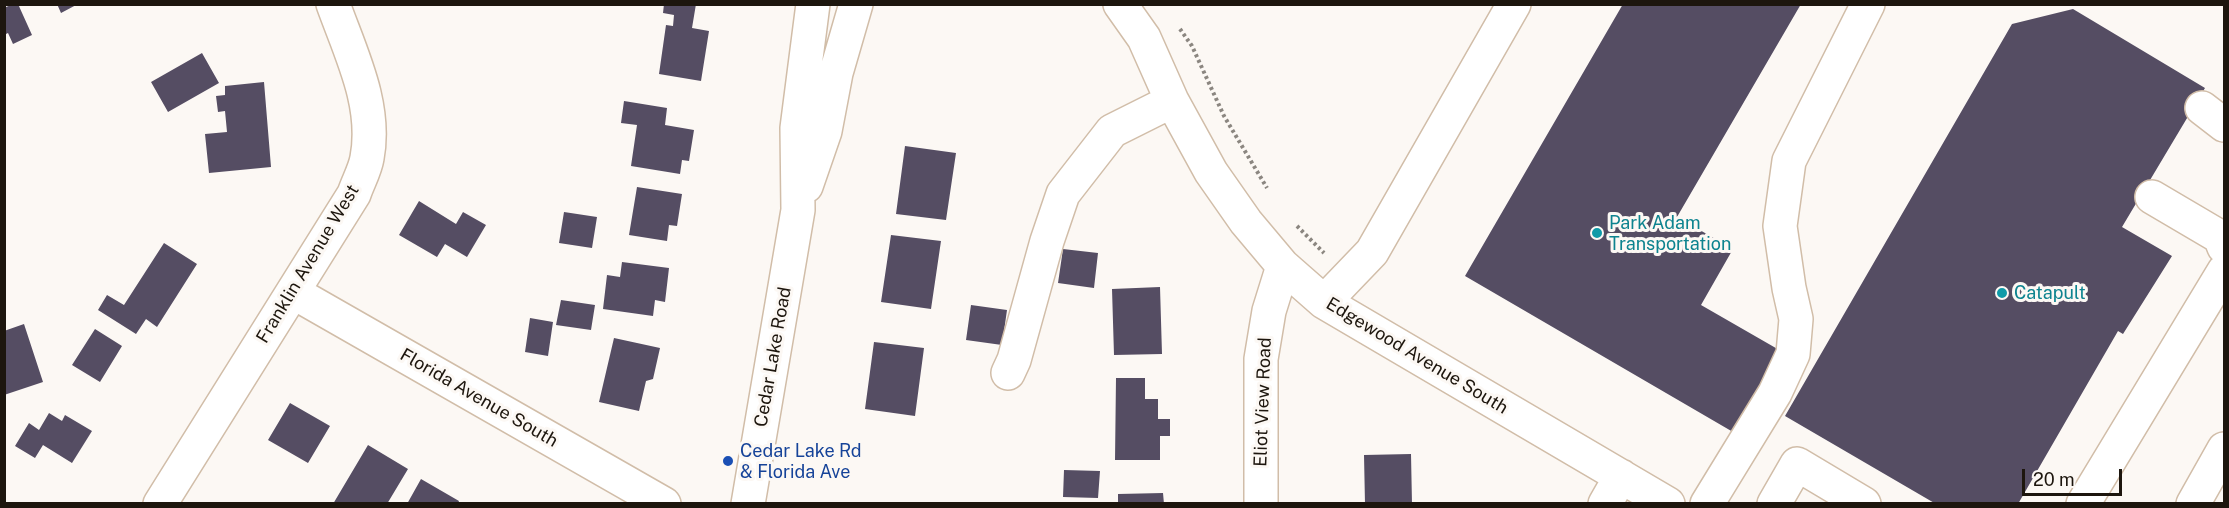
<!DOCTYPE html>
<html>
<head>
<meta charset="utf-8">
<style>
  body { margin:0 }
  #map { position:relative; width:2229px; height:508px; overflow:hidden; background:#fcf8f4; font-family:"Public Sans",sans-serif }
  canvas { display:block }
  .frame { position:absolute; inset:0; border:6px solid #1d160e; pointer-events:none }
  .scale { position:absolute; left:2022px; top:469px; width:100px; height:27px; box-sizing:border-box; border:3px solid #1d160e; border-top:0; padding-left:8px; font-size:18px; line-height:21px; white-space:nowrap; color:#1d160e; -webkit-text-stroke:4px #fcf8f4; paint-order:stroke }
</style>
</head>
<body>
<div id="map">
<canvas width="2229" height="508"></canvas>
<div class="frame"></div>
<div class="scale">20 m</div>
</div>
<script>
const context = document.querySelector('canvas').getContext('2d');
context.lineJoin = 'round';
function paint(path, color) { context.fillStyle = color; context.fill(path, 'evenodd'); }
function stroke(path, color, width, dash) { context.strokeStyle = color; context.lineWidth = width; context.lineCap = dash ? 'butt' : 'round'; context.setLineDash(dash || []); context.stroke(path); }
function write(font, color, halo, rows, align = 'center') {
  context.font = font + ' "Public Sans",sans-serif'; context.lineWidth = 6; context.setLineDash([]); context.textBaseline = 'middle'; context.strokeStyle = halo; context.fillStyle = color; for (const [text, x, y, turn = 0] of rows) {
    context.save(); context.translate(x, y); context.rotate((+turn || 0) * Math.PI / 180); context.textAlign = isNaN(turn) ? turn : align; if (halo) context.strokeText(text, 0, 0); context.fillText(text, 0, 0); context.restore();
  }
}
const building = new Path2D(`
  M13,4H18L32,35L13,44L8,33L4,35V8Z
  M57,4H78L61,13Z
  M664,4H696L692,28L709,31L701,81L659,74L666,25L673,26L674,15L663,13Z
  M1623,4H1801L1677,217L1733,249L1701,305L1781,351L1733,432L1465,276Z
  M2073,9L2205,88L2122,227L2172,256L2123,334L2118,331L2018,504H1936L1785,416L2012,24Z
  M202,53L219,83L168,112L151,82Z
  M264,82L271,167L209,173L205,134L227,132L225,111L218,112L216,96L225,95V86Z
  M624,101L667,108L665,125L694,130L689,161L682,160L680,174L631,166L637,125L621,123Z
  M905,146L956,153L946,220L896,214Z
  M637,187L682,194L677,226L669,225L667,241L629,235Z
  M419,201L456,224L463,212L486,225L467,257L445,244L437,257L399,235Z
  M564,212L597,217L592,248L559,243Z
  M891,235L941,241L931,309L881,302Z
  M164,243L197,264L157,327L146,319L136,334L98,310L107,295L124,305Z
  M1063,249L1098,253L1094,288L1058,283Z
  M622,262L669,268L665,302L655,300L653,316L603,309L607,275L620,277Z
  M1160,287L1162,354L1114,355L1112,289Z
  M561,300L595,305L591,330L556,325Z
  M971,305L1007,310L1002,345L966,340Z
  M530,318L553,322L548,356L525,352Z
  M24,324L43,382L4,395V331Z
  M95,329L122,346L100,382L72,365Z
  M614,338L660,348L653,379L646,381L639,411L599,402Z
  M874,342L924,348L915,416L865,409Z
  M1116,378H1145V399H1158V419H1170V436H1160V460H1115Z
  M290,403L330,426L308,463L268,440Z
  M49,413L62,421L65,415L92,431L72,463L43,445L35,458L15,446L29,423L39,430Z
  M368,445L408,469L387,504H333Z
  M1411,454L1412,504H1365L1364,455Z
  M1064,470L1100,471L1098,498L1063,497Z
  M421,479L459,501L458,504H407Z
  M1163,493L1164,504H1118V494Z`);
const path = new Path2D(`
  M1180,29L1192,46L1224,116L1267,188
  M1297,226L1324,253`);
const minor = new Path2D(`
  M1120,4L1144,38L1172,101L1211,172L1246,222L1283,266L1324,302L1668,504
  M2202,108L2224,125
  M806,186L825,131L836,73L856,4
  M2152,197L2220,237L2224,247
  M293,292L664,504
  M1324,302L1372,252L1514,4
  M1008,373L1014,360L1047,241L1063,194L1112,131L1172,101
  M160,504L354,194C358,182 365,170 367,158C377,105 351,54 333,4
  M748,504L798,210L797,128L813,4
  M1261,504V359L1269,311L1283,266
  M1605,504L1621,476
  M1707,504L1775,393L1793,354L1796,319L1789,288L1780,226L1789,161L1868,4
  M1774,504L1797,464L1864,504
  M2083,504L2224,271
  M2193,504L2224,449`);
const markers = [
  [1597,233,6,"#0f9aa8"],
  [2002,293,6,"#0f9aa8"],
  [728,461,6,"#1a4fb4"]
];
const cultureNames = [
  ["Park Adam",1609,223],
  ["Transportation",1609,244],
  ["Catapult",2014,293]
];
const streetNames = [
  ["Franklin Avenue West",308,264,-59],
  ["Edgewood Avenue South",1417,356,31],
  ["Cedar Lake Road",773,357,-80],
  ["Florida Avenue South",479,398,30],
  ["Eliot View Road",1263,402,-88]
];
const transitNames = [
  ["Cedar Lake Rd",740,451],
  ["& Florida Ave",740,472]
];
paint(building, '#554d63');
stroke(minor, '#d1bda8', 36);
stroke(path, '#8b8680', 4, [3, 3]);
stroke(minor, '#fff', 33);
for (const [x, y, r, color] of markers) { const dot = new Path2D(); dot.arc(x, y, r, 0, 2 * Math.PI); context.fillStyle = color; context.fill(dot); stroke(dot, '#fcf8f4', 2); }
write('18px', '#0d838f', '#fcf8f4', cultureNames, 'left');
write('18px', '#1d160e', '#fcf8f4', streetNames);
write('18px', '#164399', '#fcf8f4', transitNames, 'left');
</script>
</body>
</html>
